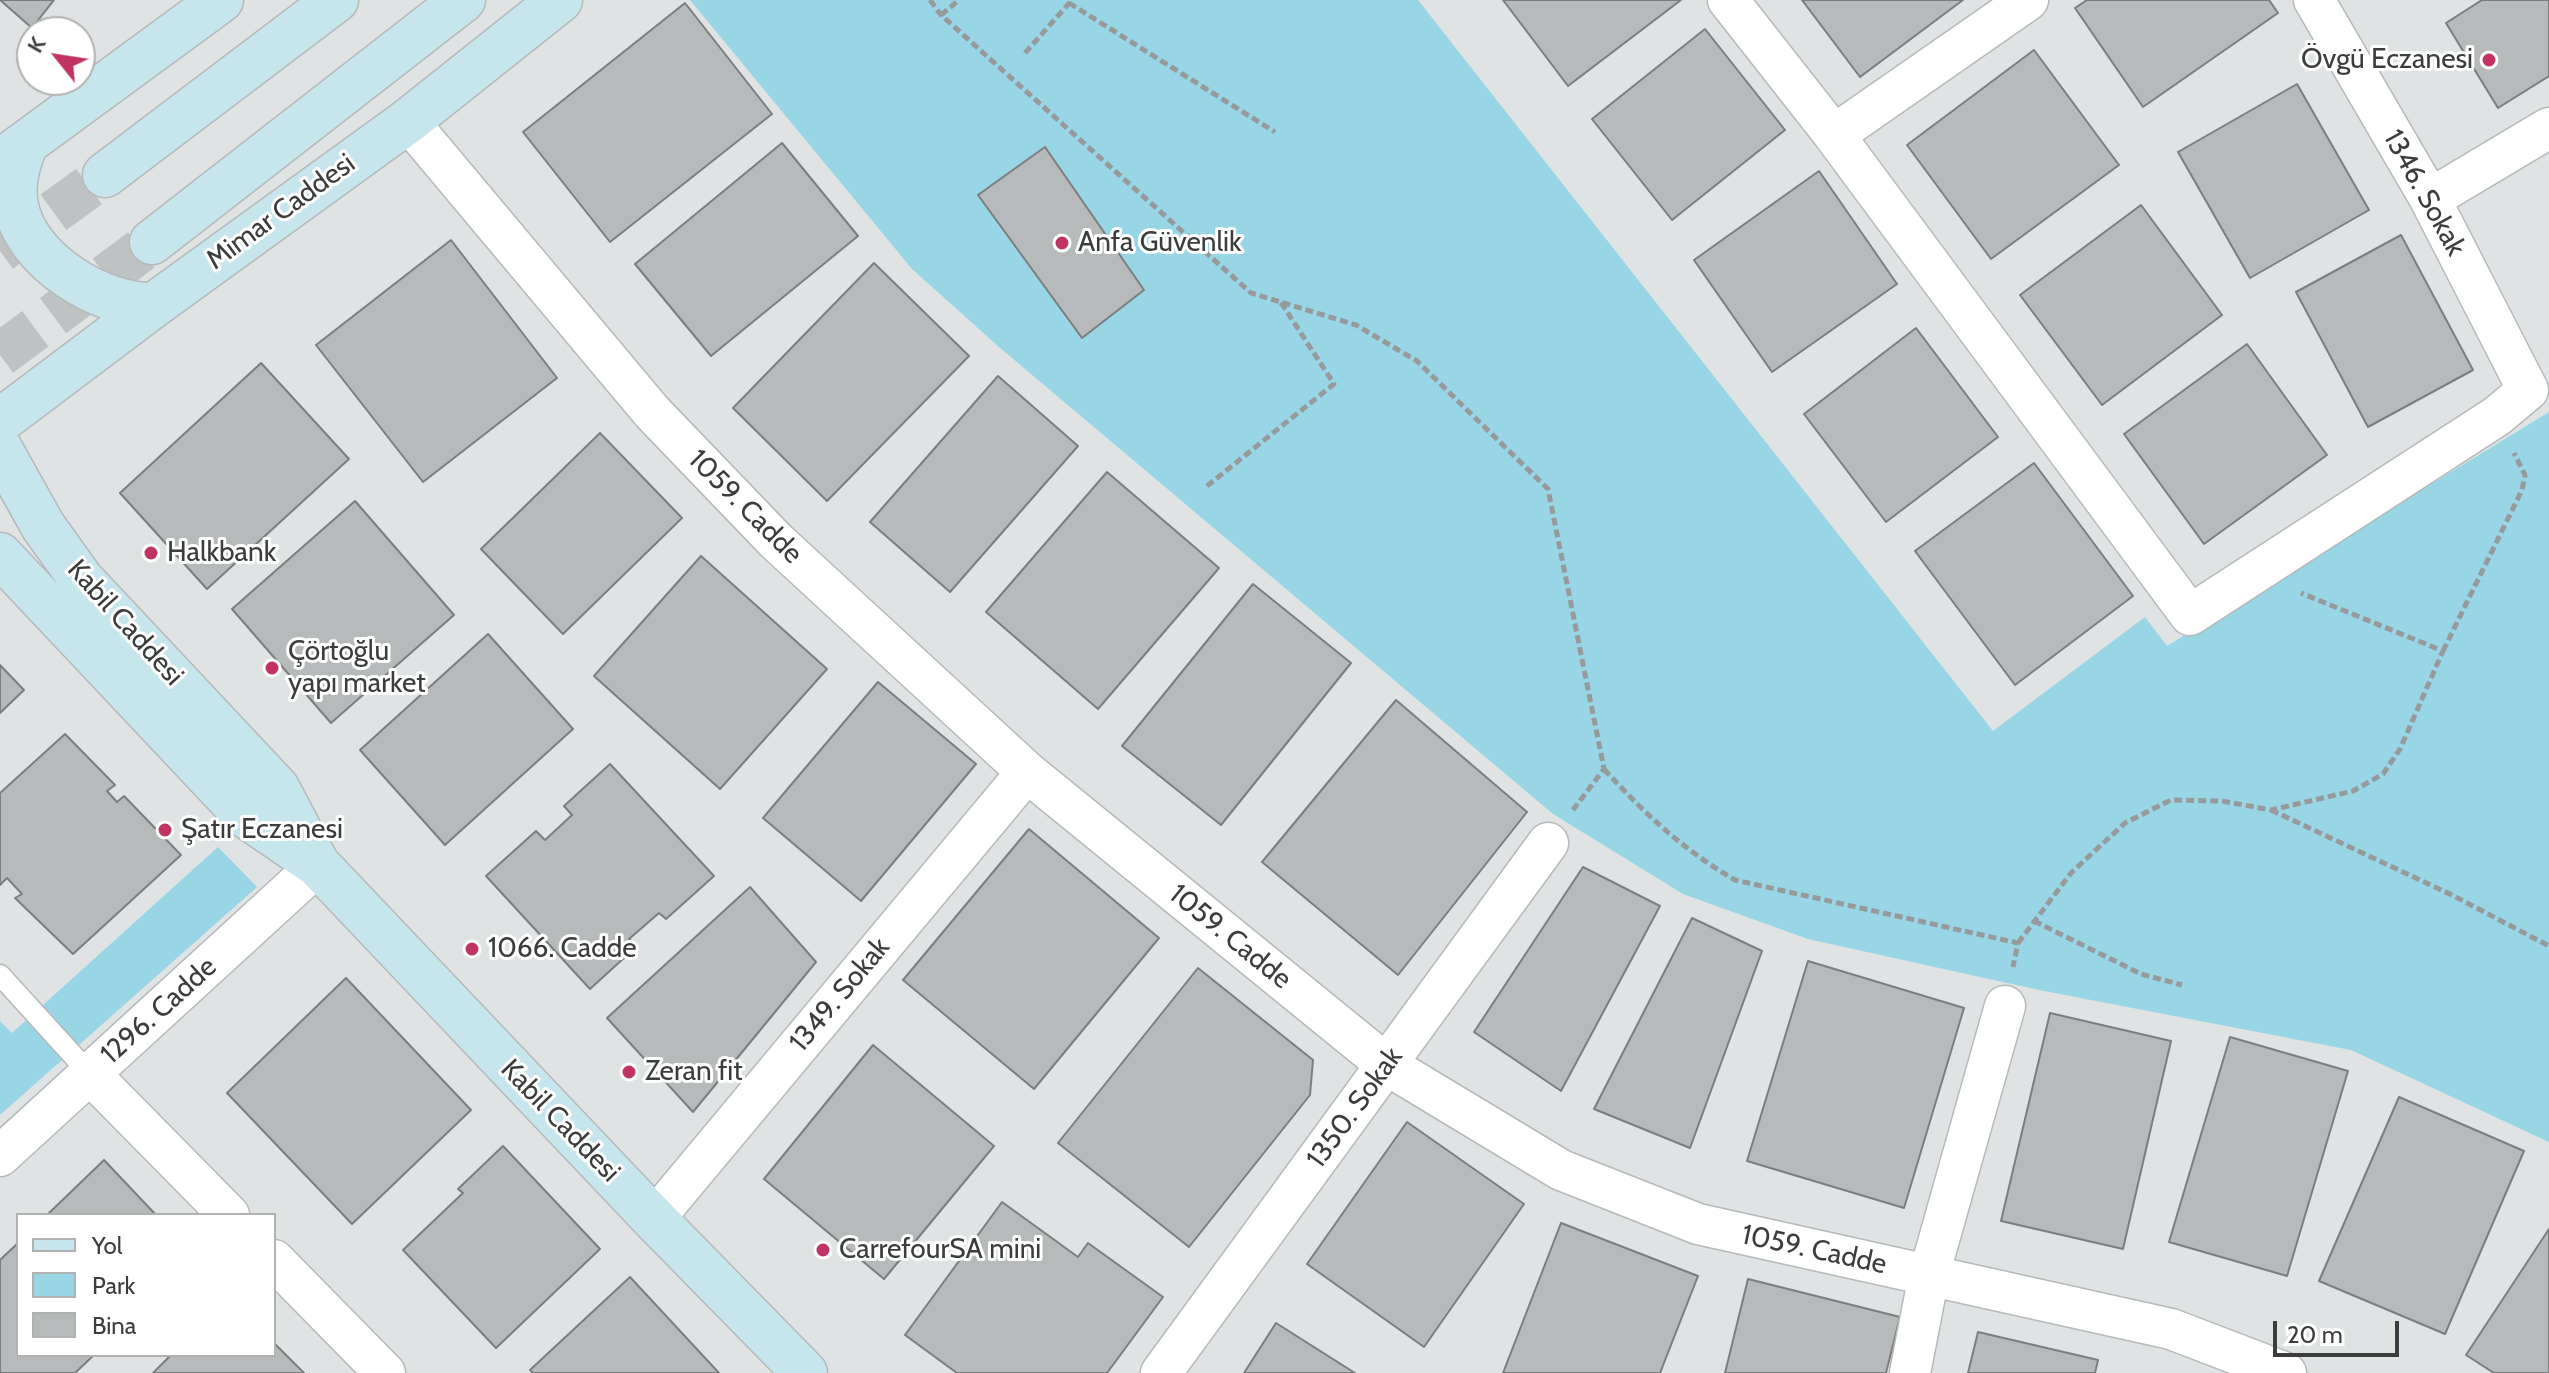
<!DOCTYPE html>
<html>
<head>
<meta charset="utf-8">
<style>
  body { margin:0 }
  #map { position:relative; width:2549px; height:1373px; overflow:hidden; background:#dfe3e4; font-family:Cabin,sans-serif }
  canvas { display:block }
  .legend { position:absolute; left:16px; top:1213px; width:260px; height:144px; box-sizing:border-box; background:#fff; border:2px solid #b1b1b1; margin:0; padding:10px 14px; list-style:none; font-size:24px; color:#3b3d3d }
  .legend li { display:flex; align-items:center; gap:16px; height:40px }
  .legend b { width:40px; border:2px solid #b1b1b1 }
  .north { position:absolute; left:16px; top:16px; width:80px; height:80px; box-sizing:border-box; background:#fff; border:2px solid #b1b1b1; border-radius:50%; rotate:300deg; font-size:22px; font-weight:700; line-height:32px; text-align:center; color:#3b3d3d }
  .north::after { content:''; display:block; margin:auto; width:28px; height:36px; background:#c13362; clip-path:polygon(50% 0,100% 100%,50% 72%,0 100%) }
  .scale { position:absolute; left:2273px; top:1321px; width:126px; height:36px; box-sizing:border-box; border:4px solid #3b3d3d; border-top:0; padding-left:10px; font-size:24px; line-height:28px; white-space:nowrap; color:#3b3d3d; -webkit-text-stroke:6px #fff; paint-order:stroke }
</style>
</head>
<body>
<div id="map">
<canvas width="2549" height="1373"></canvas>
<ul class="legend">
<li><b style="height:10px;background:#c7e5ec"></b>Yol</li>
<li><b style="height:22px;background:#98d5e5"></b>Park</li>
<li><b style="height:22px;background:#b7babb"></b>Bina</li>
</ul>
<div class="north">K</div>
<div class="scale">20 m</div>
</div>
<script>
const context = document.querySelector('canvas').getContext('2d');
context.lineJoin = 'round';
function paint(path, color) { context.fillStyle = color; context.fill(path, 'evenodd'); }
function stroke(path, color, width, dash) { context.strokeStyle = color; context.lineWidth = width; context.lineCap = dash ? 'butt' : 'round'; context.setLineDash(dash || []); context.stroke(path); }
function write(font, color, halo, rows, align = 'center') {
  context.font = font + ' Cabin,sans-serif'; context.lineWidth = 6; context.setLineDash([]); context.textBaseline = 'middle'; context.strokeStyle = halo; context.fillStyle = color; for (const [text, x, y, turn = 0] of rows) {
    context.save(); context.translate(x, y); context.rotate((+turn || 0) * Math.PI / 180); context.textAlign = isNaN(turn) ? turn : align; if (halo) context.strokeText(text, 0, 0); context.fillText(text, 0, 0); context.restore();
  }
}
const green = new Path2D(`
  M690,0H1418L1993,731L2145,617L2167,646L2549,412V1142L2351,1050L2039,990L1808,939L1683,894L1553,814L999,347L912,269Z
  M218,847L257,887L0,1115V1021L12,1033Z`);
const building = new Path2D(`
  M0,0H54L32,28Z
  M1503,0H1681L1568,86Z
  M1802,0H1963L1860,77Z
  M2087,0H2269L2278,13L2143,107L2075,8Z
  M2482,0H2549V76L2498,108L2446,23Z
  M685,3L772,114L610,242L523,132Z
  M1705,29L1785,130L1672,220L1592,119Z
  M2034,50L2119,165L1991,259L1907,145Z
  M2297,84L2369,210L2250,278L2178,152Z
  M782,143L858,236L711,356L635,264Z
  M1045,147L1144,290L1082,338L978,195Z
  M1819,171L1897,284L1772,372L1694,260Z
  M2141,205L2222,315L2102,405L2020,295Z
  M2401,235L2473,370L2368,427L2296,292Z
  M451,240L557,378L423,482L316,345Z
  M874,263L969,356L827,501L733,408Z
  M1916,328L1998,437L1886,522L1804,414Z
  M2247,344L2327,455L2204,544L2124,434Z
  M261,363L349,459L207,589L120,493Z
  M998,376L1078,446L950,592L870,522Z
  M600,433L682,518L563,634L481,549Z
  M2034,463L2133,596L2015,685L1915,551Z
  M1107,472L1219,568L1098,709L986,612Z
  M355,501L454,615L331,723L232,609Z
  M701,556L827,669L720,789L594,676Z
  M1253,584L1351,663L1221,825L1122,746Z
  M488,634L573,729L445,845L360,750Z
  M0,665L24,690L0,713Z
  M878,682L976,764L861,901L763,818Z
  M1396,700L1527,812L1398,975L1262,862Z
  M65,734L115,785L107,791L117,802L124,796L181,855L73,954L15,898L22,894L7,878L0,885V793Z
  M610,764L714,876L666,919L659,913L629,939L636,947L590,989L486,876L536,831L545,840L572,815L564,806Z
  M1029,829L1159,938L1034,1089L903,980Z
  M1583,867L1660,906L1561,1091L1474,1032Z
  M750,887L816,962L693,1112L607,1018Z
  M1692,918L1762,951L1690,1148L1594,1109Z
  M1808,961L1964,1008L1904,1208L1747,1161Z
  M1198,968L1313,1060L1310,1095L1189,1247L1058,1143Z
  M346,978L471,1110L352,1224L227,1093Z
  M2050,1013L2171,1041L2123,1249L2001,1221Z
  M2230,1037L2348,1071L2287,1276L2169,1242Z
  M873,1045L994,1146L884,1279L764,1179Z
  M2399,1097L2524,1151L2445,1334L2319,1281Z
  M1407,1122L1524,1204L1424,1347L1307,1264Z
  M503,1146L600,1249L496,1348L403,1250L463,1193L458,1189Z
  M104,1160L156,1215H47Z
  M1002,1202L1078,1257L1088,1243L1163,1297L1107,1373H957L905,1335Z
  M1561,1223L1698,1276L1660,1373H1503Z
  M2549,1229V1373H2494L2466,1355Z
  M18,1243V1355H94L75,1373H0V1260Z
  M630,1277L719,1373H533L530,1370Z
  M1748,1279L1900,1317L1886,1373H1725Z
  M1276,1323L1355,1373H1244Z
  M1978,1332L2098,1360L2095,1373H1968Z
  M274,1343L304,1373H153L171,1355H274Z`);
const secondaryTunnel = new Path2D(`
  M0,251L105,175
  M0,355L152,242`);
const path = new Path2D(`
  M930,0L941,15L1251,293L1356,325L1417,361L1548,489L1604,769L1573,810
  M1069,3L1275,132
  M941,15L959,0
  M1025,53L1072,0
  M1207,486L1334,384L1280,301
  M2443,651L2522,490L2525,475L2514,453
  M1604,769C1645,814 1682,849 1735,880L2018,943L2013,967
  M2271,810L2452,895L2549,946
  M2034,921L2141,974L2182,985
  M2018,943L2071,873L2125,823L2171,800L2222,801L2271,810L2353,791L2383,774L2400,749L2443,651L2301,593`);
const service = new Path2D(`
  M0,975L90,1074`);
const minor = new Path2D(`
  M1728,0L1834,135L2190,615L2497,416L2528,390L2430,199L2314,0
  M408,121L652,412L776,541L1027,772L1387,1065L1561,1170L1698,1224L2171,1329L2286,1373
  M1834,135L2028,0
  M2430,199L2549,128
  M90,1074L229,1215
  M0,1156L318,865
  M654,1219L1027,772
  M274,1260L385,1373
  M1161,1373L1548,843
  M1910,1373L1929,1275L2005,1006`);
const secondary = new Path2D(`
  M25,145C17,166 12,184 16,206C26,261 102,307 154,305
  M0,162L221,0
  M105,175L336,0
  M152,242L463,0
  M0,421L154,305L408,121L560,0
  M0,449L43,526L81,579L277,788L315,860
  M0,555L245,815L318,865L654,1219L805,1373`);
const markers = [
  [2489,60,8,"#c13362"],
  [1062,243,8,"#c13362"],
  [151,553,8,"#c13362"],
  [272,668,8,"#c13362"],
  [165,830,8,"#c13362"],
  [472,949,8,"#c13362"],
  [629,1072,8,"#c13362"],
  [823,1250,8,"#c13362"]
];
const poiNames = [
  ["Övgü Eczanesi",2473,60,"right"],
  ["Anfa Güvenlik",1078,243],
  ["Halkbank",167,553],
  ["Çörtoğlu",288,652],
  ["yapı market",288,684],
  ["Şatır Eczanesi",181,830],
  ["1066. Cadde",488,949],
  ["Zeran fit",645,1072],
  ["CarrefourSA mini",839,1250]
];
const streetNames = [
  ["1346. Sokak",2424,193,61],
  ["Mimar Caddesi",281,212,-36],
  ["1059. Cadde",745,507,45],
  ["Kabil Caddesi",125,623,48],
  ["1059. Cadde",1230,937,39],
  ["1349. Sokak",840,995,-50],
  ["1296. Cadde",159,1011,-42],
  ["1350. Sokak",1355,1108,-54],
  ["Kabil Caddesi",560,1121,46],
  ["1059. Cadde",1814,1250,12]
];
paint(green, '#98d5e5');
paint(building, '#b7babb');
stroke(building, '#7b7e7f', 2);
stroke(secondaryTunnel, '#bec2c3', 44, [44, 22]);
stroke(service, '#b6b9ba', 23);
stroke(minor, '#b6b9ba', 43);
stroke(secondary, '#b6b9ba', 47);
stroke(path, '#979a9b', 5, [8, 4]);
stroke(service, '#fff', 20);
stroke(minor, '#fff', 40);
stroke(secondary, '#c7e5ec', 44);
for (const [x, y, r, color] of markers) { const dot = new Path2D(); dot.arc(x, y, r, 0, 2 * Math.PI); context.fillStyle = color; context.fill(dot); stroke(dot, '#fff', 3); }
write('28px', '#3b3d3d', '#fff', poiNames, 'left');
write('28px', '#3b3d3d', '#fff', streetNames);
</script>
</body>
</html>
